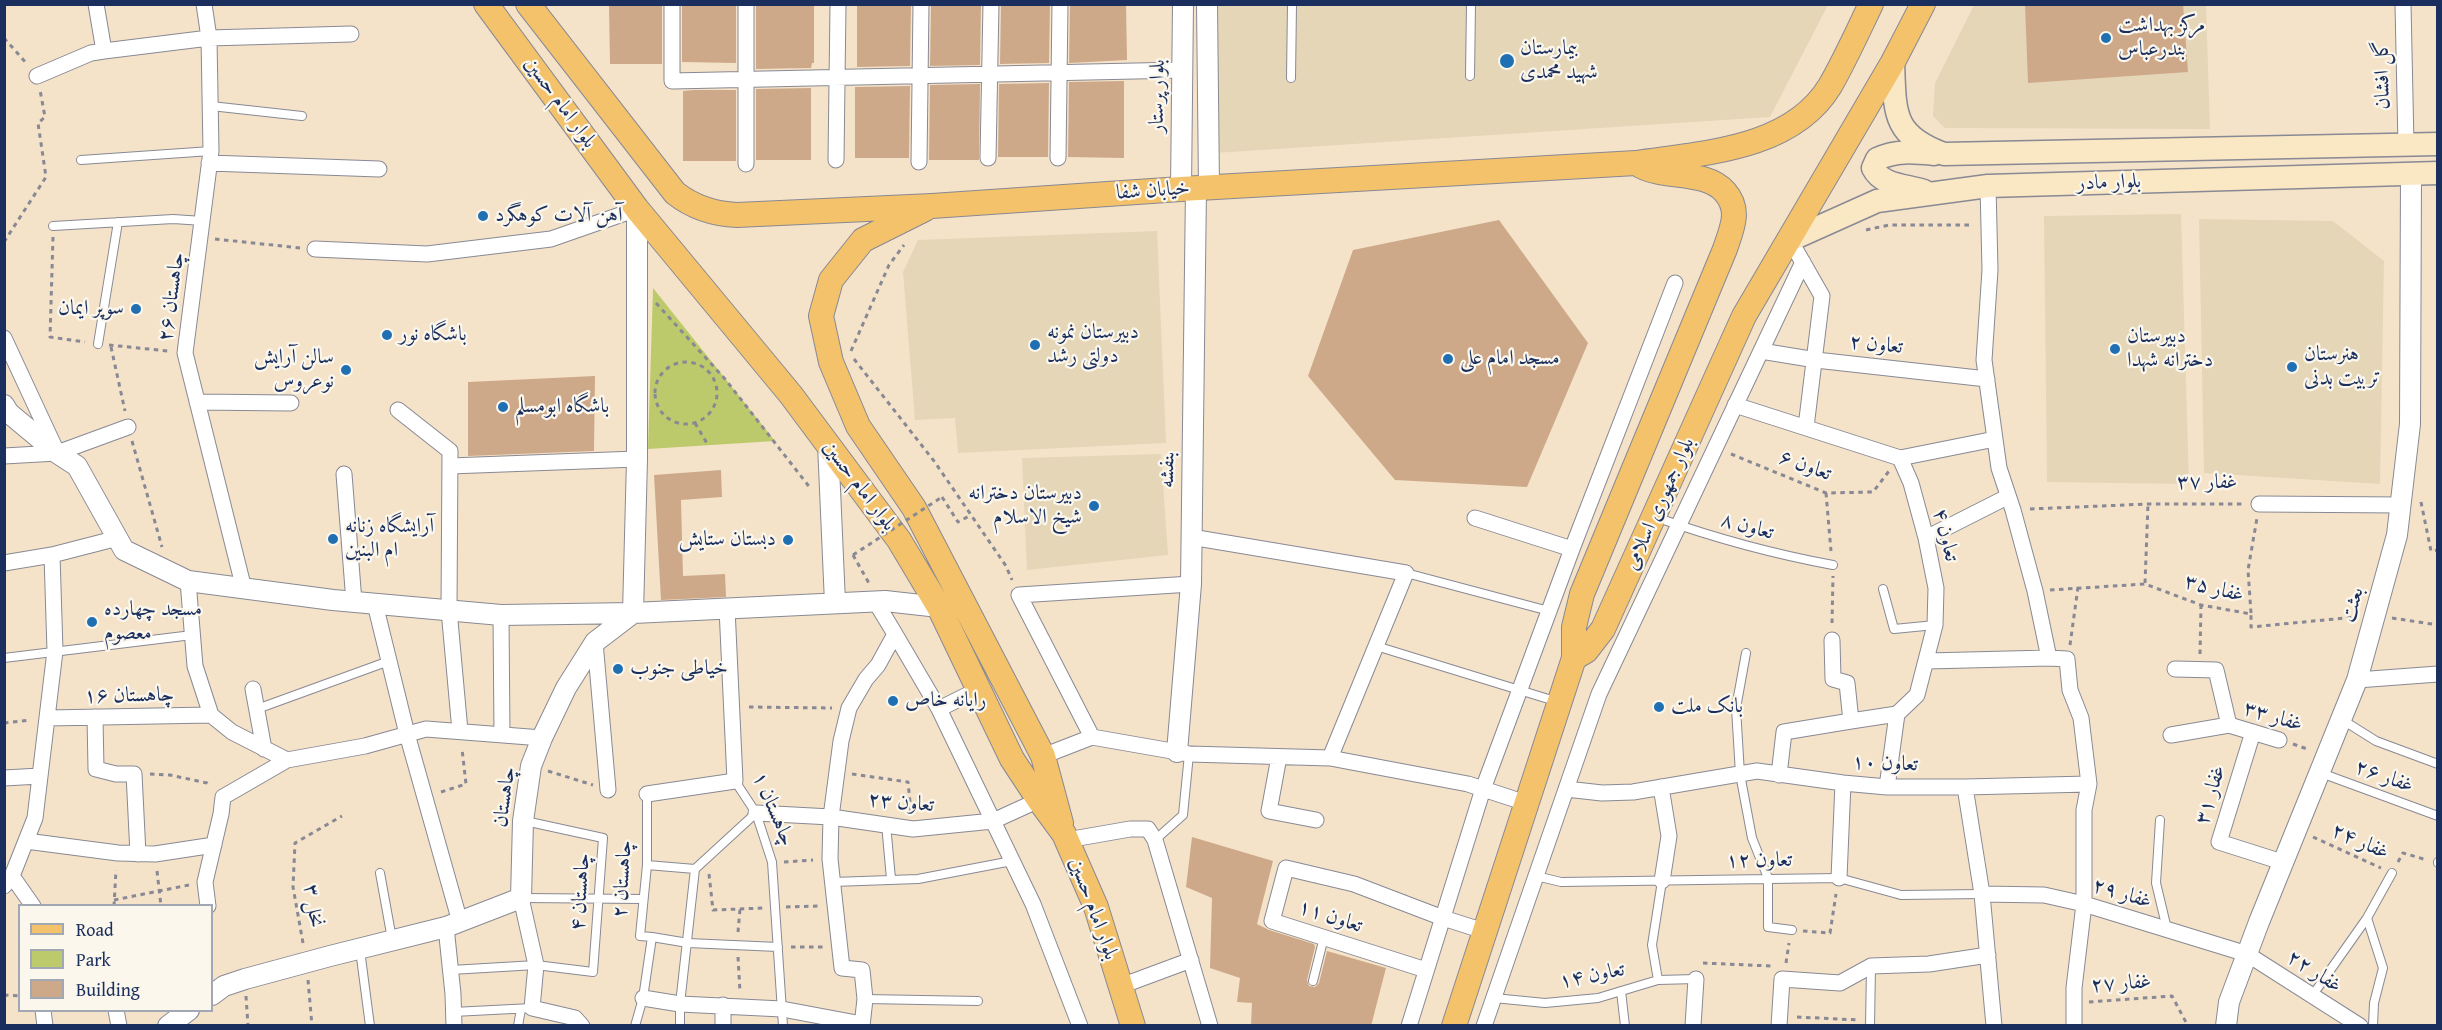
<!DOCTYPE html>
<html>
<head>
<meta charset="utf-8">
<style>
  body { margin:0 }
  #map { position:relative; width:2442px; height:1030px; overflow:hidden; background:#f5e3c9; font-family:"Gentium Book Plus",serif }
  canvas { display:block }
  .frame { position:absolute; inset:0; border:6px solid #1b2f5e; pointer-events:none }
  .legend { position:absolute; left:18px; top:904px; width:195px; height:108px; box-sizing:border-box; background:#fbf7ec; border:2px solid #a1a7b3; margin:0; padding:8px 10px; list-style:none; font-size:18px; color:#1b2f5e }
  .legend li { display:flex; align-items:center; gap:12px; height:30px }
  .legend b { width:30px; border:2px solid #a1a7b3 }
</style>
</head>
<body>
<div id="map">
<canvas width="2442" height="1030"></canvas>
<div class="frame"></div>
<ul class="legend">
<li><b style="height:8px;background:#f3c26a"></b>Road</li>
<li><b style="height:16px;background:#bcca6c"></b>Park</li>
<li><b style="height:16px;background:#cda98a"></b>Building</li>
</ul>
</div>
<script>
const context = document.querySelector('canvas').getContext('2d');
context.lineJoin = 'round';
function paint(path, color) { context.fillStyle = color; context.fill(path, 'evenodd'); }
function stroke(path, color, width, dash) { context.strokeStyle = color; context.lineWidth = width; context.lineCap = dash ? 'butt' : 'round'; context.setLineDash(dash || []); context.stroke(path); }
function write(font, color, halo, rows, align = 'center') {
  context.font = font + ' "Gentium Book Plus",Amiri,serif'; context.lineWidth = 4.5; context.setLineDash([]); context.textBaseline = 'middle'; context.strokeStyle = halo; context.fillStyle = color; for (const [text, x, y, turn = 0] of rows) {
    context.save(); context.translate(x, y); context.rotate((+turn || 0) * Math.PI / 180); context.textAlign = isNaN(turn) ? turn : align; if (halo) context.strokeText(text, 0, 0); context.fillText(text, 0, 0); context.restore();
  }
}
const built = new Path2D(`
  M1215,5H1828L1770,117L1215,153Z
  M1974,5H2206L2210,129L1945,128L1933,116L1935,83Z
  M2181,214L2189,484L2047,482L2044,216Z
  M2199,219L2333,221L2384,261L2380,484L2204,473Z
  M1157,231L1166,443L958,453L955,418L915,420L903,272L918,240Z
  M1161,454L1168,555L1027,570L1022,458Z`);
const green = new Path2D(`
  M653,288L775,441L648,449Z`);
const building = new Path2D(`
  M609,4H662V64H610Z
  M682,4H736V63L682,62Z
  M756,4H814V63H812L811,68L756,69Z
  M857,4H911L910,66L857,67Z
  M931,4H981L980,65L930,66Z
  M1001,4H1050L1049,63L1000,64Z
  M1070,4H1126L1127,60L1069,63Z
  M2025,4H2183L2188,72L2028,83Z
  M1124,81V158L1068,157L1069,82Z
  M1049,83L1048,157H998L999,84Z
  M980,84L979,160H929L930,85Z
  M910,86L909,158H855V87Z
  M811,88V160H756V89Z
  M694,90H736V161H683V91Z
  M1499,220L1588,343L1527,487L1395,480L1308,376L1353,250Z
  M595,376L594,451L468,456V382Z
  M721,470L722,497L681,500L683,576L725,574L726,597L661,600L654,475Z
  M1192,837L1273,861L1257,924L1269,930L1314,944L1315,947L1307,980L1309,986L1315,987L1319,983L1327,951L1386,968L1371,1026H1251L1252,1003L1237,1002L1240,978L1210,968L1212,898L1186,887Z`);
const path = new Path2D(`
  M4,38L27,64
  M1866,230L1889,225H1973
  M53,237L50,337L85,342
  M215,239L301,248
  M4,242L46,177L38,123L45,117L40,90
  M656,303L725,379L811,489
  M109,345L168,351
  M111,347L125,411
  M851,351L889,265L904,245
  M854,359L934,461L1006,566L1012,580
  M655 393a31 31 0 1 1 62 0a31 31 0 1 1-62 0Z
  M695,423L708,445
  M132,441L162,547
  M1731,454L1826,493L1873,492L1889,471
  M1826,493L1831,551
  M942,497L958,522L971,515
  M2421,502L2431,551L2438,550
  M2030,509L2148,504H2242
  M853,555L870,585
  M2145,583L2148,504
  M2050,590L2145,584L2201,605L2251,614V627L2356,617
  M2251,613L2248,570L2257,518
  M2392,618L2438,625
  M1832,623L1833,576
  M2070,645L2078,587
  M2200,654L2201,605
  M749,707L832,708
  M4,723L30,720
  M2293,744L2310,750
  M548,771L593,785
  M150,774L170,775L207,783L211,786
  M852,774L908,782L911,812
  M441,792L466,784L462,749
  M2313,837L2381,868
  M784,862L813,860
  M2398,862L2403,853L2427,860
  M157,871L161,906
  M709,874L713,910L764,908
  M114,900L189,885
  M114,906L116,870
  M786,907L818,906
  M1803,931L1830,933L1836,894
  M738,932L740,909
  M303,943L293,887L295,843L342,816
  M791,947H823
  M738,957L740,992
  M1703,963L1771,966
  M1786,963L1789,943
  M308,980L312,1026
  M4,995L20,996
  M246,996L248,1026
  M2089,1002L2172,996L2188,1026
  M1797,1017L1859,1020`);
const service = new Path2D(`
  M1470,76L1471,4
  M1291,78L1292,4
  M211,106L302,116
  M81,160L211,151
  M53,226L173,219L203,221
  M98,344L118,222
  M1658,518C1715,538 1773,554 1833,565
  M1406,573L1549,611
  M1883,589L1894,629L1935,625
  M1376,646L1555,701
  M1746,653L1736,708L1740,774L1752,838L1768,878V927L1792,930
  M4,658L192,635
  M257,709L389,661
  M2341,719L2376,741L2438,764
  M2321,773L2438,816
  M735,781L756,813L772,862L783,1026
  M2160,820L2156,883L2167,929
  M886,824L891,879
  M1155,840L1183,815L1189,754
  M2438,862V863
  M647,865L695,869L756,813
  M380,873L392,939
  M1536,876L1561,882L1839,878L1901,895L1982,894
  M833,882L918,879L1012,861
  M522,898L643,899
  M2367,918L2383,968L2374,1003L2373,1026
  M652,937L688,943L778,947
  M360,950L370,1026
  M451,970L536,965L593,972L603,838L525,821
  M1658,980L1652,945L1662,881
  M1313,981L1324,937
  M1621,991L1625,1026
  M2312,996L2367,918L2392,873
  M1494,998L1545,1003L1598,998L1658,980L1696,979
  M865,999L978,1001
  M453,1012L532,1008
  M518,1026L521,1009
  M635,1026L643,998L652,937L640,936L647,865V794
  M680,1026V1004L695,869
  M1870,1026L1871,967`);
const minor = new Path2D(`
  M96,4L104,51
  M204,4L209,38L211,151L185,353L244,589
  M672,4V81L1182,70
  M746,4V164
  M2403,4L2406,145
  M37,76L91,53L104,51L209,38L351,34
  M988,158L991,4
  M1058,158L1060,4
  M836,160L838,4
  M919,162L921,4
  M209,163L379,169
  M1988,186L1990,270L1984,360L1999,468L2013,510L2035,591L2049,658L2067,659L2070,690L2081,718L2089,784L2084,810V904L2074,988V1026
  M1790,240L1822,296L1806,427
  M315,249L427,254L551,239L637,209
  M4,338L56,450
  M1761,351L1816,360L1987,379
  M197,402L291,403
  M1735,405L1900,458L1995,439
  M398,410L450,451L449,610L460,731
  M4,456L57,453L128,427
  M450,466L637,459
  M344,474L354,602
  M2259,504L2401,505
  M1475,518L1572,549
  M1191,537L1406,573L1330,758
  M1926,538L2007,497
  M4,563L52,555L118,538
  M188,581L195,666L211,715L232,732L287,760L365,746L426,729L542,738
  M375,604L407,734L460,922
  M501,615L502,735
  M895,634L939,709L1033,904L1080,1026
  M1832,640L1833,679L1847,683L1851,721L1897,714
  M595,642L608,790
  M1927,661L2049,658
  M2175,669L2216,670L2229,725
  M2357,680L2438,674
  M253,689L264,749
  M939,709L979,689
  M95,717L96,769L116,774H134L138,854
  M47,718L211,715
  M2253,732L2219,842L2282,862
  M2171,735L2229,725L2279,740
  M1092,737L1019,595L1191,584
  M1043,756L1092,737L1189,754L1330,758L1468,784L1526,803
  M1279,757L1269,811L1316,820
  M1779,775L1784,732L1851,721
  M4,778L40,776
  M1661,787L1669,836L1662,881
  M1887,787L1897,714L1917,695L1935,625L1936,588L1926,538L1911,483L1900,458
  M1965,787L2089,784
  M1566,789L1602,793L1633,792L1757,771L1843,783L1887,787H1965L1982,894L1994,1026
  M647,794L735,781L727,608
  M756,813L831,817L913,829L993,821L1039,800
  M1067,840L1130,829H1148L1155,840L1210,1026
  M26,841L118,853L155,854L214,845
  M12,876L33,906
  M1839,878L1843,783
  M4,886L12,876L35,818L55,651L52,555
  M1982,894L2044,895L2084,904L2247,954L2360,1026
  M521,898L536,965L532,1008L575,1018L582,1026
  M208,906L205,882L221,814L223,797L287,760
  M446,927L453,994L454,1026
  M1426,970L1272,921L1286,868L1354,884L1443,918L1484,931
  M1121,986L1191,960
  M643,998L680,1004L782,1009L862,1024
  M723,1005V1026
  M43,1010L45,1026
  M116,1010L119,1026
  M862,1026L865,999L862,970L842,968L830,859L831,817L841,741L849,708L866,679L878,665L895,634L875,601
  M1409,1026L1483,789L1572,549L1675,283
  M1484,1026L1599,694L1803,262
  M1693,1026L1696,979
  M1779,1026L1782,979L1840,983L1871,966L1929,964L1988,955`);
const tertiary = new Path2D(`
  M1207,4L1209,187
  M1181,189L1183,4
  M4,405L9,413L57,453L77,466L124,550L188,581L333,600L501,615L633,613L637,459V209
  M828,444L835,603
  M1177,752L1191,584L1196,188
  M212,995L224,986L245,979L330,956L446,927L521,898L523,821L531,766L542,738L566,688L595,642L633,613L885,601L939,607
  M168,1026L189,1010
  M2226,1026L2229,1002L2259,922L2357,680L2397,535L2410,424L2411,174`);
const secondary = new Path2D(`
  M1893,62C1895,113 1892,135 1944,154L2438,144
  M1924,191C1906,185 1882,186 1873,168L1877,159C1896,150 1914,152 1934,154
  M1790,240L1877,201L1988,186L2438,173`);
const primary = new Path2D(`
  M486,4L637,209L791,395L899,540L939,607L1012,759L1039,800L1064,834L1096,907L1133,1026
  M528,4L675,193C694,208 714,214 737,215L932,206L1181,189L1636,163C1702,153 1791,150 1830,86C1845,60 1858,31 1871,4
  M925,209L863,240L831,280L821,316L831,362L858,426L914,508L1043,756L1061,823
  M1574,658V627L1582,594L1725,249C1732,228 1741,210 1725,192C1706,170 1666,179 1641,166
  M1454,1026L1574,658L1586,651L1603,629L1744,316L1893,62L1923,4`);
const pathBridge = new Path2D(`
  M853,555L942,497`);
const markers = [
  [2106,38,6,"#1f6fb2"],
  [1507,61,8,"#1f6fb2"],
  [483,216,6,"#1f6fb2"],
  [136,309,6,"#1f6fb2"],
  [387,335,6,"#1f6fb2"],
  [1035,345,6,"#1f6fb2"],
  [2115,349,6,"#1f6fb2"],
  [1448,359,6,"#1f6fb2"],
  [2292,367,6,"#1f6fb2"],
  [346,370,6,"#1f6fb2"],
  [503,407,6,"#1f6fb2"],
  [1094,506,6,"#1f6fb2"],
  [333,539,6,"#1f6fb2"],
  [788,540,6,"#1f6fb2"],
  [92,622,6,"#1f6fb2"],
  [618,669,6,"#1f6fb2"],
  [893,701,6,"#1f6fb2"],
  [1659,707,6,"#1f6fb2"]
];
const poiNames = [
  ["مرکز بهداشت",2118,26],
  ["بندرعباس",2118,50],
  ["بیمارستان",1520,49],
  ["شهید محمدی",1520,73],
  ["آهن آلات کوهگرد",495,216],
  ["سوپر ایمان",124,309,"right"],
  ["دبیرستان نمونه",1047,333],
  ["دولتی رشد",1047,357],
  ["باشگاه نور",399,335],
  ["دبیرستان",2127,337],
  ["دخترانه شهدا",2127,361],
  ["هنرستان",2304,355],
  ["تربیت بدنی",2304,379],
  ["سالن آرایش",334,358,"right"],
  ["نوعروس",334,382,"right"],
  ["مسجد امام علی",1460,359],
  ["باشگاه ابومسلم",515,407],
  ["دبیرستان دخترانه",1082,494,"right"],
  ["شیخ الاسلام",1082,518,"right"],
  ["آرایشگاه زنانه",345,527],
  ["ام البنین",345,551],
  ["دبستان ستایش",776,540,"right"],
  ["مسجد چهارده",104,610],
  ["معصوم",104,634],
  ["خیاطی جنوب",630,669],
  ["رایانه خاص",905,701],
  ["بانک ملت",1671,707]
];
const streetNames = [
  ["گل افشان",2383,75,-91],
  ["بلوار پرستار",1158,96,-89],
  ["بلوار امام حسین",560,103,54],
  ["بلوار مادر",2109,183,-2],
  ["خیابان شفا",1153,191,-4],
  ["چاهستان ۲۶",172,297,-82],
  ["تعاون ۲",1876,345,6],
  ["تعاون ۶",1805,466,20],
  ["بنفشه",1168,470,-89],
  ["غفار ۳۷",2207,483],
  ["بلوار امام حسین",859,486,53],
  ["بلوار جمهوری اسلامی",1660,504,-66],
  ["تعاون ۸",1747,527,15],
  ["تعاون ۴",1945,535,76],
  ["غفار ۳۵",2214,589,14],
  ["بعثت",2353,605,-74],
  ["چاهستان ۱۶",129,696,-1],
  ["غفار ۳۳",2273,717,17],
  ["تعاون ۱۰",1885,764,2],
  ["غفار ۲۶",2384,777,20],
  ["غفار ۳۱",2211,795,-73],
  ["چاهستان",505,797,-82],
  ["تعاون ۲۳",901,803,5],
  ["چاهستان ۱",773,809,67],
  ["غفار ۲۴",2360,842,24],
  ["تعاون ۱۲",1759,861,-1],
  ["چاهستان ۲",623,879,-86],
  ["چاهستان ۴",581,892,-86],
  ["غفار ۲۹",2122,894,17],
  ["نخل ۳",313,906,82],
  ["بلوار امام حسین",1093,909,70],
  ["تعاون ۱۱",1330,917,18],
  ["غفار ۲۲",2314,972,33],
  ["تعاون ۱۴",1592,976,-11],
  ["غفار ۲۷",2121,984,-4]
];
paint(built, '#e5d6b8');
paint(green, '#bcca6c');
paint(building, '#cda98a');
stroke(service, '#888994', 10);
stroke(minor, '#888994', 17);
stroke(tertiary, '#888994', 22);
stroke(secondary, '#888994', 25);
stroke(primary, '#888994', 26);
stroke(path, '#888994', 3, [4.5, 4.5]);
stroke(service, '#fff', 8);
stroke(minor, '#fff', 15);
stroke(tertiary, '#fff', 20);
stroke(secondary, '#fae7c3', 22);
stroke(primary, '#f3c26a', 24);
stroke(pathBridge, '#888994', 3, [4.5, 4.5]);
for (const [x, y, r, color] of markers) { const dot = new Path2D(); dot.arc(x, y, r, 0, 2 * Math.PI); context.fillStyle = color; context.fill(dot); stroke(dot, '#fbf7ec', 2); }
write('21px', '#1b2f5e', '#fbf7ec', poiNames, 'left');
write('21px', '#1b2f5e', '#fbf7ec', streetNames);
</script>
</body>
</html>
